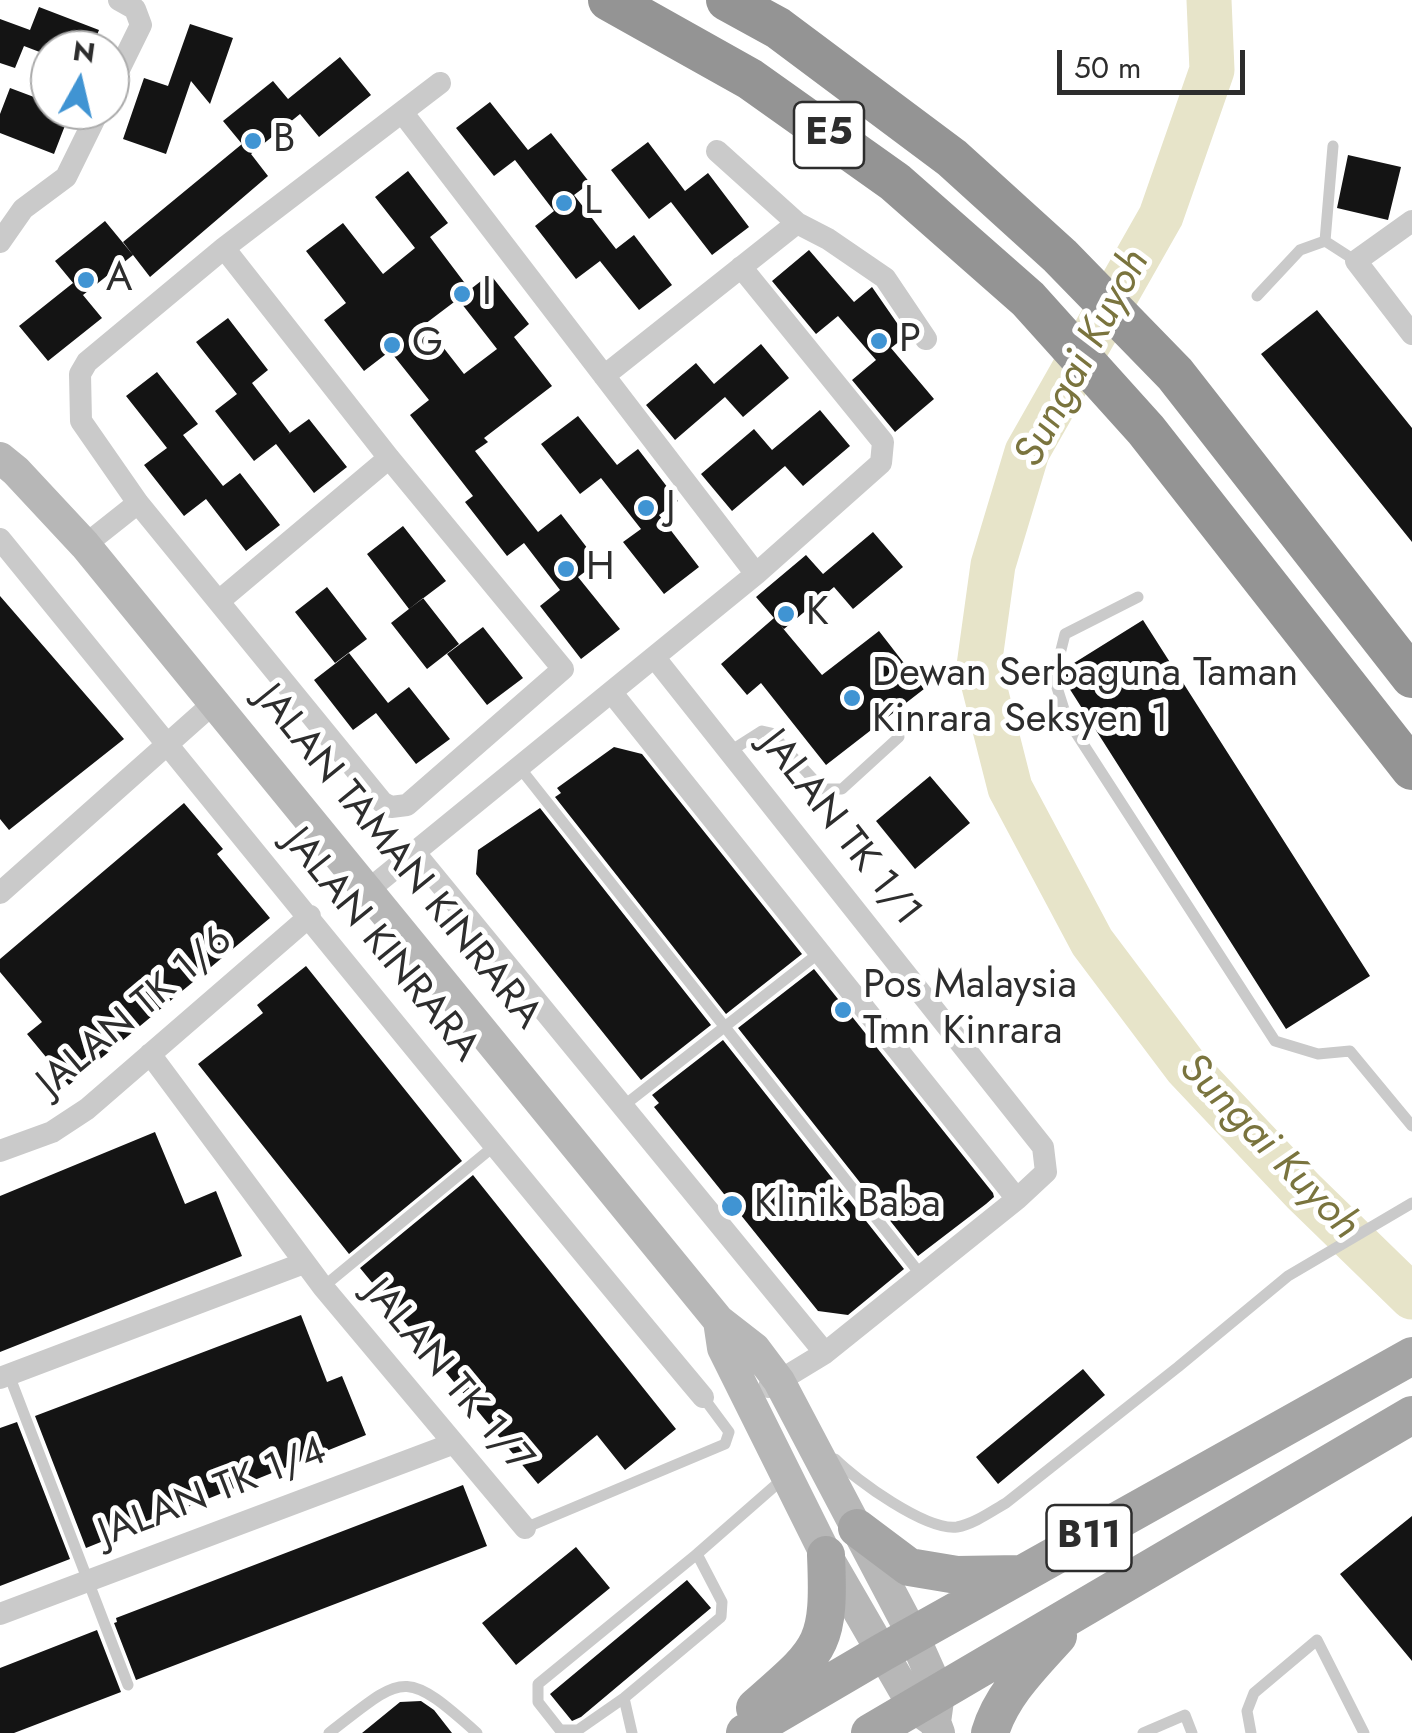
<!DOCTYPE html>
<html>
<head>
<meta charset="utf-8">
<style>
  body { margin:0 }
  #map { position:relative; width:1412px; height:1733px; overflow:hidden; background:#fff; font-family:Jost,sans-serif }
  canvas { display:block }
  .north { position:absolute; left:30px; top:30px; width:100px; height:100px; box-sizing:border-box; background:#fff; border:2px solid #ababab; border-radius:50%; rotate:8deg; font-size:28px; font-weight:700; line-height:40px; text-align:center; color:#2d2d2d }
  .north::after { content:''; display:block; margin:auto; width:35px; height:45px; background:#4094d3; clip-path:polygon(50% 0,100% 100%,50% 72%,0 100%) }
  .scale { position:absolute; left:1057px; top:50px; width:188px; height:45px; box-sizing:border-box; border:5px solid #2d2d2d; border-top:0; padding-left:12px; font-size:30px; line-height:35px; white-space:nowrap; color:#2d2d2d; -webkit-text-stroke:8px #fff; paint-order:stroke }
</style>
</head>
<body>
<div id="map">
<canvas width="1412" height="1733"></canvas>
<div class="north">N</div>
<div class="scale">50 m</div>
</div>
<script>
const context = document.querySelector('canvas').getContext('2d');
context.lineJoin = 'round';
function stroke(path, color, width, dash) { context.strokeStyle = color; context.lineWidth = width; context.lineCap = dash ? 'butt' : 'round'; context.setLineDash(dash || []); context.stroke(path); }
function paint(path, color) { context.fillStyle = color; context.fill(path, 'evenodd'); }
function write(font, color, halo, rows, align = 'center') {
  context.font = font + ' Jost,sans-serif'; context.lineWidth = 10; context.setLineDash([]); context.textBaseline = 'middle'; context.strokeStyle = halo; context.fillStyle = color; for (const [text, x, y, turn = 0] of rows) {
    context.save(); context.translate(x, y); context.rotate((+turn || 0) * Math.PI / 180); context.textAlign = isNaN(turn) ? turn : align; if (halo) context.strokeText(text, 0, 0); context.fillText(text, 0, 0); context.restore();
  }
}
const river = new Path2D(`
  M1209,0L1212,70L1161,216L1027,452L993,565L979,666L1010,788L1092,942L1186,1067L1303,1191L1412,1297`);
const building = new Path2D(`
  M39,7L99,30L91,50H50V56L24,46L15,68L0,63V19L30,30Z
  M190,24L233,38L210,104L191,81L166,154L123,139L144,78L168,86Z
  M340,57L371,95L319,137L300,114L251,154L268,176L150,277L123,242L242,144L223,121L273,81L288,99Z
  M10,88L50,103V110H71L54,154L0,133V114Z
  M490,102L528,150L551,133L590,183L574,195L616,249L634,235L672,285L639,310L600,261L576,279L535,226L554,211L515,160L494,176L456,128Z
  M648,142L685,191L708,173L749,227L712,255L671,202L649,219L611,170Z
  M1348,155L1401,167L1388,220L1337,208Z
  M408,171L448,223L430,237L470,290L425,324L464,374L497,349L458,299L490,274L529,324L514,337L552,386L484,438L488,442L475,451L538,532L561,514L598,562L578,577L620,629L581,659L540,606L560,590L524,543L507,556L465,502L473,496L410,415L429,400L390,351L364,371L324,320L346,303L306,251L343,223L383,274L415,248L375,197Z
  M105,221L133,255L83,295L55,261Z
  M809,250L854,302L872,287L906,336L891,348L934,399L895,432L852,380L876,360L838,316L816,334L772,281Z
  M73,283L102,318L48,361L19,326Z
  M1317,310L1412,428V542L1261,354Z
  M228,318L268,370L252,383L290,433L287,435L309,419L347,467L314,493L276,444L254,461L215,411L237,394L196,342Z
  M761,344L789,378L743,417L725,397L675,440L646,405L696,363L714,384Z
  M157,372L198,424L183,435L223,486L240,473L280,525L246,551L206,499L184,516L144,465L167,448L126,396Z
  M820,410L850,446L803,486L785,466L732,511L701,474L754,429L772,450Z
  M578,416L617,465L638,449L678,501L659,515L699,567L664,594L623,542L641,529L601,478L580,494L541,444Z
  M403,526L446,581L409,609L367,554Z
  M873,532L903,567L853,609L834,587L784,629L781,626L822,675L879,631L924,689L826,765L761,683L747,695L721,664L774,618L756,597L806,555L823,574Z
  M327,587L367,639L335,663L295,612Z
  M0,596L124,739L9,830L0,819Z
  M423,598L459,644L427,669L391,623Z
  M1143,620L1370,976L1286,1029L1064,680L1066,668Z
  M483,627L523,678L487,705L447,654Z
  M349,653L388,703L409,687L450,739L416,764L376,713L353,730L314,680Z
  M614,747L642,754L802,954L726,1014L555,797L561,793L557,788Z
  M930,776L970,823L915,869L876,821Z
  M184,803L223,849L217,854L270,918L69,1085L27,1034L42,1022L0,972V959Z
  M540,808L711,1025L641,1080L476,874L478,850Z
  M306,966L462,1161L349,1254L198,1064L263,1013L257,1005Z
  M814,969L993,1193L994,1197L986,1204L918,1256L738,1028Z
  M723,1040L904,1269L848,1315L818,1311L654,1107L659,1103L652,1095Z
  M155,1132L185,1204L216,1191L242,1256L0,1352V1196Z
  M473,1175L676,1429L625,1470L597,1435L538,1484L360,1268Z
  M301,1315L327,1382L342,1376L366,1435L86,1548L35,1416Z
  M1083,1369L1105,1395L998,1484L976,1457Z
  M17,1422L70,1559L0,1586V1428Z
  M463,1485L487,1546L136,1680L114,1623L117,1622L116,1618Z
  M1412,1516V1661L1340,1574Z
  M576,1547L610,1588L516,1665L482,1623Z
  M687,1580L711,1608L581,1717L572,1721L550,1694Z
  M97,1630L121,1692L14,1733H0V1668Z
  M421,1701L434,1710L452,1733H362L400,1702Z`);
const lane = new Path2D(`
  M1333,146L1325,241L1356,261
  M1257,296L1300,250L1325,241
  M1138,597L1065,634L1054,678L1067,719L1275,1041L1318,1054L1350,1051L1412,1126
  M729,752L762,731L771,733L822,789H842L899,737
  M520,768L921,1275
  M622,1107L819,953
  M323,1287L493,1147
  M9,1375L128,1685
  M835,1459C856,1480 926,1531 957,1527C974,1524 992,1511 1006,1503L1178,1367L1288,1276L1412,1203
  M525,1528L725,1444L729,1432L703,1397
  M697,1554L722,1602L721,1617L624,1698L578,1730H560L538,1702V1684L697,1554L785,1477
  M624,1698L632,1733
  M329,1733C404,1675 403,1667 477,1733
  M1143,1733L1185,1715L1192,1733
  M1251,1733L1247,1711L1254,1693L1317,1640L1364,1733`);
const street = new Path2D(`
  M110,88L141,25L135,9L119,0
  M402,112L756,574
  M717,151L797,223L828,239L885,278L926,339
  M1412,221L1356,261L1412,334
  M0,242L23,209L66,177L99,110
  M224,248L389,458L563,669L407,805L391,807L382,802L138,503L81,421L80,374L87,362L224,248L440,83
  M604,376L797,223
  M0,539C234,826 466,1114 703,1397
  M85,545L138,503
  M219,601L389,458
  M655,658L1043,1147L1046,1172L1017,1199L825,1353L769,1387
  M612,693L1017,1199
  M415,853L825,1353
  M367,891L756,574L881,463L883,442L741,267
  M0,893L216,701
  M150,1054L323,1287L525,1528
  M0,1151L52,1132L87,1109L310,916
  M0,1378L304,1263
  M0,1614L452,1444`);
const secondary = new Path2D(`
  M0,458L16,471L85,545L719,1321L755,1349L779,1381L913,1635L939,1693L935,1722L939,1733
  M719,1321L723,1348L826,1555L914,1707L935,1722`);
const primary = new Path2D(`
  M857,1528L909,1567L957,1575L1021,1574
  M755,1708C822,1649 830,1647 826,1555
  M745,1733L883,1652L1412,1356
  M870,1733L1412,1415
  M990,1733C1001,1695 1032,1665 1058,1636`);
const highway = new Path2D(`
  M609,0L750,79L895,182L1028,299L1146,430L1412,769
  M727,0L778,28L952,158L1060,256L1175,374L1412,677`);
const markers = [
  [253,141,10,"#4094d3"],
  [564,203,10,"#4094d3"],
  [86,280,10,"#4094d3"],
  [462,294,10,"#4094d3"],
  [879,341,10,"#4094d3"],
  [392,345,10,"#4094d3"],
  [646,508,10,"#4094d3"],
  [566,569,10,"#4094d3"],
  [786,614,10,"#4094d3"],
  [852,698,10,"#4094d3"],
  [843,1010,10,"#4094d3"],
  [732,1206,12,"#4094d3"]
];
const shields = [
  [829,135,70],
  [1089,1538,85]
];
const shieldNames = [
  ["E5",829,135],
  ["B11",1089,1538]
];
const poiNames = [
  ["B",273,141],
  ["L",584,203],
  ["A",106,280],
  ["I",482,294],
  ["P",899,341],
  ["G",412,345],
  ["J",666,508],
  ["H",586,569],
  ["K",806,614],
  ["Dewan Serbaguna Taman",872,675],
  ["Kinrara Seksyen 1",872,721],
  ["Pos Malaysia",863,987],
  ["Tmn Kinrara",863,1033],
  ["Klinik Baba",754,1206]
];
const streetNames = [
  ["JALAN TK 1/1",839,829,52],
  ["JALAN TAMAN KINRARA",397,858,51],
  ["JALAN KINRARA",380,946,51],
  ["JALAN TK 1/6",136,1013,-40],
  ["JALAN TK 1/7",447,1377,50],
  ["JALAN TK 1/4",213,1494,-21]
];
const waterNames = [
  ["Sungai Kuyoh",1084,359,-62],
  ["Sungai Kuyoh",1268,1148,46]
];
stroke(river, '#e7e4c9', 45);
paint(building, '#141414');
stroke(lane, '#cacaca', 11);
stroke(street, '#cacaca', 22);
stroke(secondary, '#b7b7b7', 32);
stroke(primary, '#a5a5a5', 38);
stroke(highway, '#949494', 42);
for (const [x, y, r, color] of markers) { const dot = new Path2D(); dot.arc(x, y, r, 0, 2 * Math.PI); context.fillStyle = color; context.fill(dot); stroke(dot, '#fff', 4); }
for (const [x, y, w] of shields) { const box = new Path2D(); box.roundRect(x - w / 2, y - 33, w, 66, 8); context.fillStyle = '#fff'; context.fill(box); stroke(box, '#2d2d2d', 2.5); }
write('bold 38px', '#2d2d2d', null, shieldNames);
write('40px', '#2d2d2d', '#fff', poiNames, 'left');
write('40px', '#2d2d2d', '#fff', streetNames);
write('italic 42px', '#7a743e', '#fff', waterNames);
</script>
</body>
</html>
